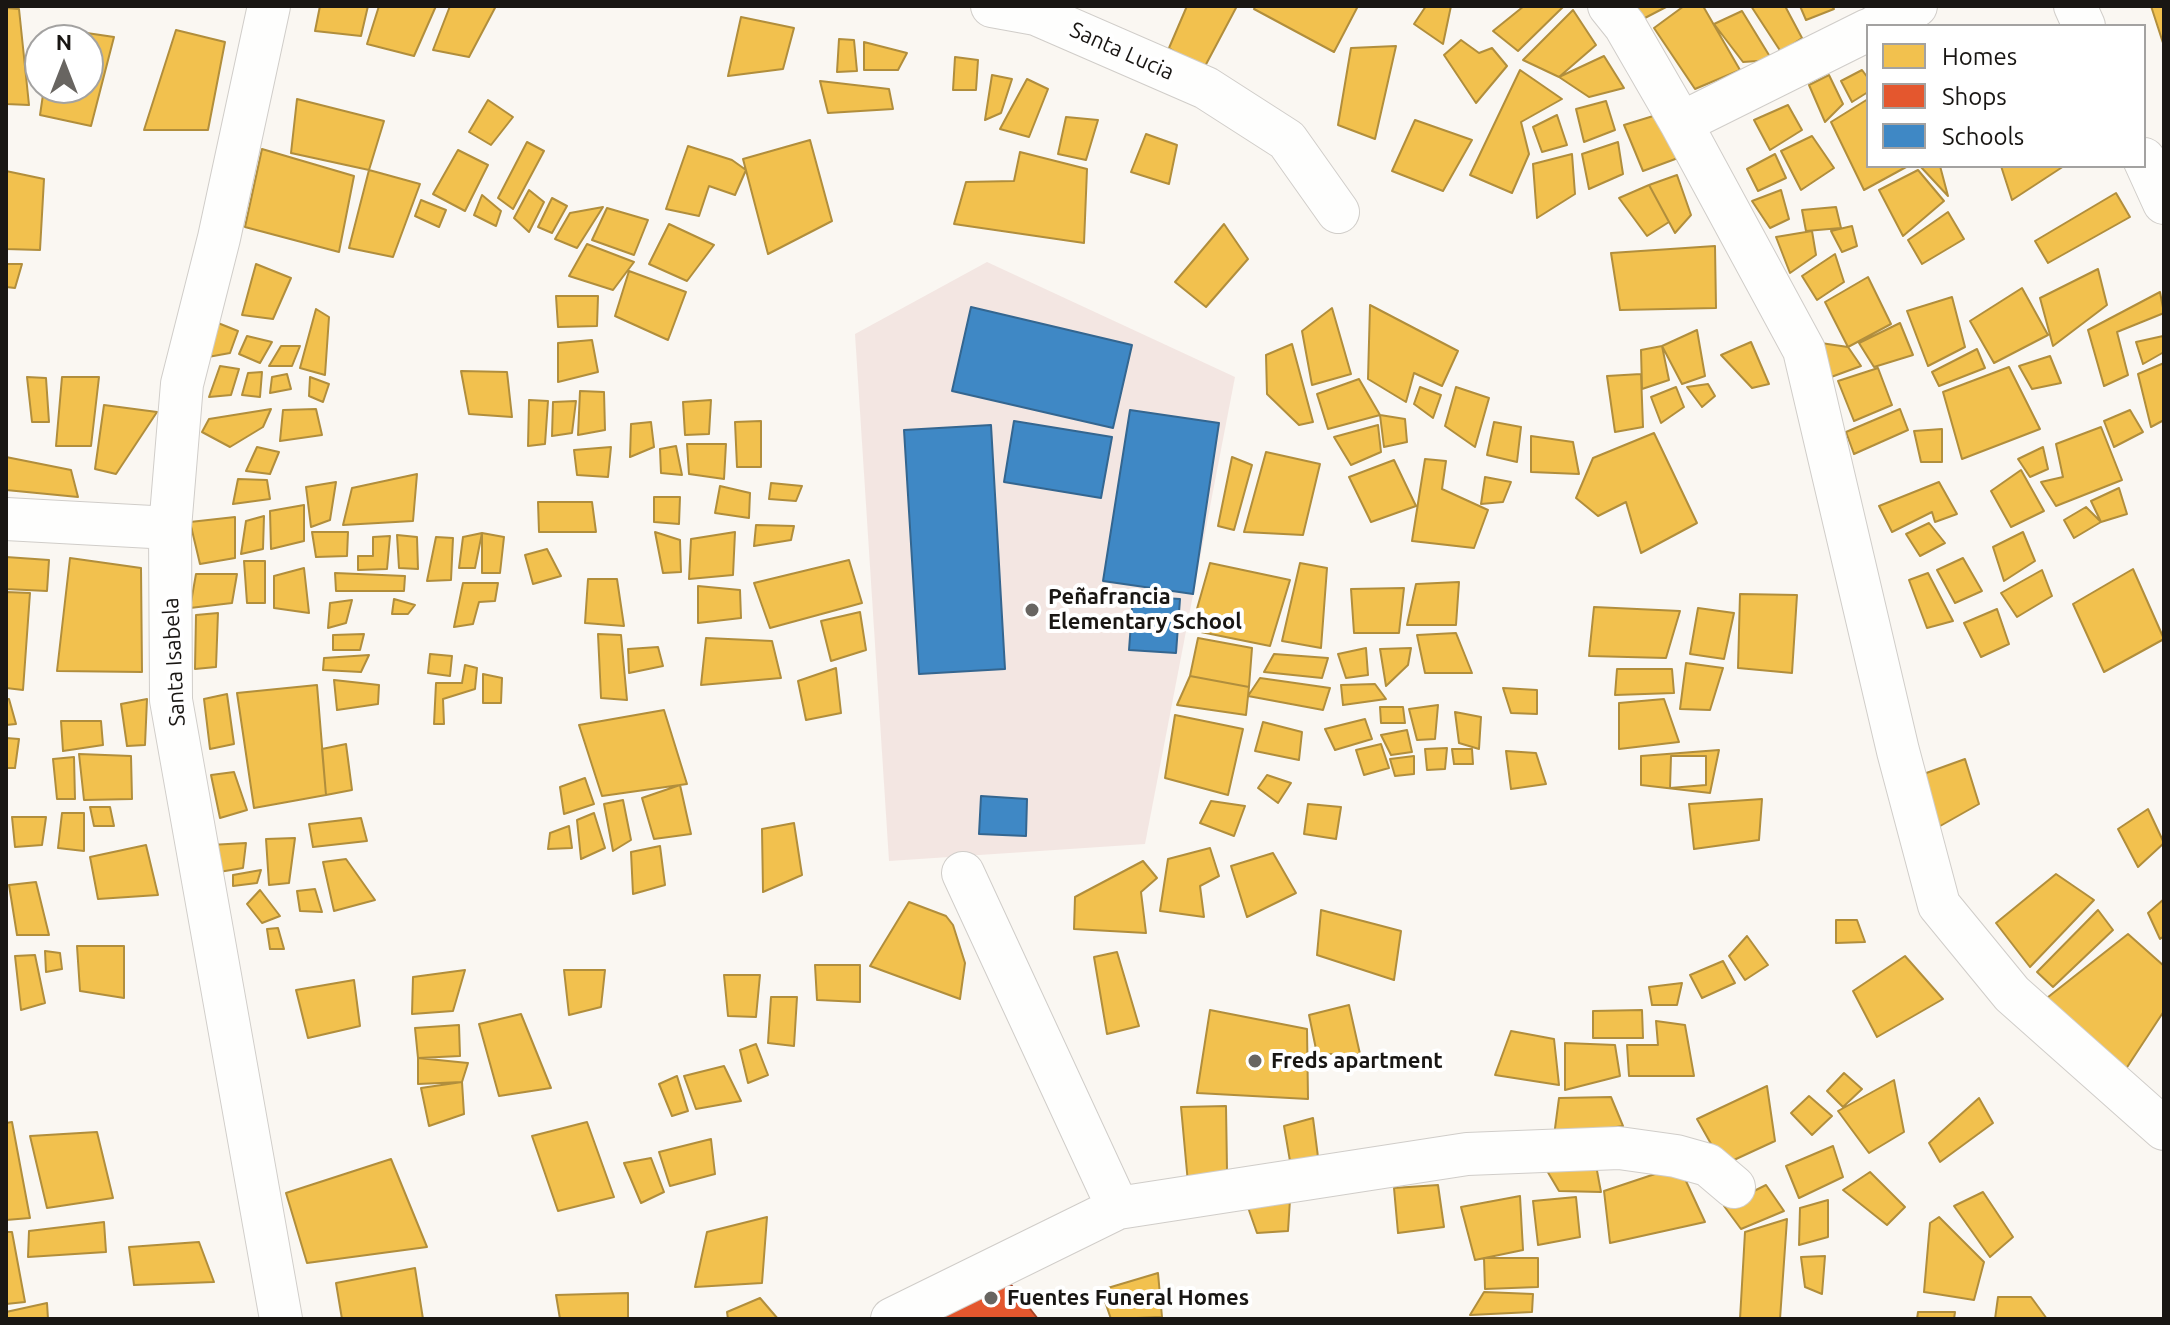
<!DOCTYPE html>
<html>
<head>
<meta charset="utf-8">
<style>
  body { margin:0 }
  #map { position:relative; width:2170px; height:1325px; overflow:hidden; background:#faf7f2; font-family:Ubuntu,sans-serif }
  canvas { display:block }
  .frame { position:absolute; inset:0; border:8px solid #191613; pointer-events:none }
  .legend { position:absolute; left:1866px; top:24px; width:280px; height:144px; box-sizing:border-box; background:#fff; border:2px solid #a3a2a1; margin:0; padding:10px 14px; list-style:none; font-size:24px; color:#191613 }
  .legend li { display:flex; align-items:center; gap:16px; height:40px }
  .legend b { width:40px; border:2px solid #a3a2a1 }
  .north { position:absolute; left:24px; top:24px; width:80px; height:80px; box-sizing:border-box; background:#fff; border:2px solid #a3a2a1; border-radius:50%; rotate:0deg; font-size:22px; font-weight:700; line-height:32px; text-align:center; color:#191613 }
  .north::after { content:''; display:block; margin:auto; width:28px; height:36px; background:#686561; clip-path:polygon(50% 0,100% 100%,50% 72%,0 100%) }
</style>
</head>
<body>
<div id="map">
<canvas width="2170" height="1325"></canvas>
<div class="frame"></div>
<ul class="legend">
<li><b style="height:22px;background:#f2c14e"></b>Homes</li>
<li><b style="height:22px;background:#e4572e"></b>Shops</li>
<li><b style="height:22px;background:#3f88c5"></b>Schools</li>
</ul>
<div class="north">N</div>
</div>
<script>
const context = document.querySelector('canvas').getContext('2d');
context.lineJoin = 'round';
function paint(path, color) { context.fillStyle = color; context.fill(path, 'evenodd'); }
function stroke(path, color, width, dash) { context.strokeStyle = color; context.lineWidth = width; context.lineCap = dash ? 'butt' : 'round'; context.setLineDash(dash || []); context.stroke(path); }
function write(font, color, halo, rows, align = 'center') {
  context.font = font + ' Ubuntu,sans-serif'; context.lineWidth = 8; context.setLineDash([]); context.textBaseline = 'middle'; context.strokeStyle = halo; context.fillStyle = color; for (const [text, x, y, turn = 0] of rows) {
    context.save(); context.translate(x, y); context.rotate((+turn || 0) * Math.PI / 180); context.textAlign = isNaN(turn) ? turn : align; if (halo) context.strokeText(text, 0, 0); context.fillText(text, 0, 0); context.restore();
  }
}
const education = new Path2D(`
  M987,262L1235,377L1145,844L889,861L855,334Z`);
const homes = new Path2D(`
  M320,6H368L361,36L315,31Z
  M379,6H436L414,56L367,44Z
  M450,6H496L469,57L433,50Z
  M1187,6H1237L1203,70L1169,48Z
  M1256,6H1358L1334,52L1254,9Z
  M1426,6H1451L1443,44L1414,24Z
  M1524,6H1564L1518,51L1493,31Z
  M1633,6H1668L1641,20Z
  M1684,6H1703L1740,70L1695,89L1654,28Z
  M1751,6H1785L1802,38L1781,52Z
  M1800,6H1832L1834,9L1806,20Z
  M2151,6H2164V46Z
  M6,8L19,9L29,105L6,104Z
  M1573,10L1596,45L1559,77L1523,60Z
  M1742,11L1772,60L1743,62L1714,24Z
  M741,17L794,28L783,69L728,76Z
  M53,28L114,37L91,126L40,115L44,88H88V40H52Z
  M176,30L225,42L208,130H144Z
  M839,39L854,40L857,71L837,72Z
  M1461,40L1479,53L1492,48L1507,66L1476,103L1444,55Z
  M864,42L907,53L898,70H864Z
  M1396,46L1375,139L1338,125L1351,48Z
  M1604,56L1624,88L1589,97L1559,77Z
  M955,57L978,60L976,90H953Z
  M1520,70L1562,99L1521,122L1529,154L1512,193L1470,175Z
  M1862,70L1868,78V92L1852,102L1841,81Z
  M992,75L1012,79L1001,113L985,120Z
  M1829,75L1843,104L1825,122L1809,85Z
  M1027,79L1048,89L1029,137L1000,129Z
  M820,81L889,89L893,109L828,113Z
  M297,99L384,121L369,170L291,153Z
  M1868,99V166H1908L1864,190L1831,122Z
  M488,100L513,117L491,145L469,132Z
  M1606,101L1615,130L1584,142L1576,109Z
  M1788,105L1802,130L1770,150L1754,120Z
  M1663,113L1678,158L1643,171L1624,125Z
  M1557,115L1567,145L1542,152L1533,127Z
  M1066,117L1098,120L1086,160L1058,154Z
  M1415,120L1472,140L1443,191L1392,171Z
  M1146,134L1177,145L1169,184L1131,172Z
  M1812,136L1834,168L1801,190L1781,151Z
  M810,140L832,221L768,254L743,159Z
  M527,142L544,151L513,209L498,198Z
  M1618,142L1623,174L1589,189L1582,154Z
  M688,146L732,160L746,170L735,195L709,186L699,216L666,209Z
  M262,149L354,176L339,252L245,227Z
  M458,150L488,165L465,211L433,194Z
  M1020,152L1087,169L1084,243L954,224L966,182L1014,181Z
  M1572,154L1575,194L1537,218L1533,164Z
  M1775,154L1786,178L1758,191L1747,169Z
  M1920,166H1940L1948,196Z
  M2001,166H2064L2012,200Z
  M369,170L420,184L393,257L349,248Z
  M1918,170L1944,201L1903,236L1879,190Z
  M6,171L44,179L40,250L6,249Z
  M1677,175L1691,215L1675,233L1649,185Z
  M1649,185L1669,222L1647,236L1619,198Z
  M529,190L544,202L529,232L514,218Z
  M1781,190L1789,219L1770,228L1752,201Z
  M2116,193L2130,217L2048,263L2035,241Z
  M482,195L501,211L496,226L474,215Z
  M552,198L567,206L552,233L538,227Z
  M421,200L446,210L439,227L415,216Z
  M603,207L577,248L555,239L570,213Z
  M1836,207L1841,228L1806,231L1802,210Z
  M607,208L648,220L634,255L592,240Z
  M1948,212L1964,239L1922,264L1908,240Z
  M669,224L714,245L687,281L649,264Z
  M1224,224L1248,259L1206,307L1175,282Z
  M1852,226L1857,246L1842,252L1831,231Z
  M1812,231L1816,255L1790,273L1776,237Z
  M587,244L634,262L613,290L569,276Z
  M1715,246L1716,308L1620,310L1611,253Z
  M1835,254L1844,282L1817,300L1802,276Z
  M6,264H22L15,288L6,287Z
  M256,264L291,278L273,319L242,315Z
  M2098,269L2107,305L2053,346L2040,298Z
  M629,271L686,292L668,340L615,316Z
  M1868,277L1891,324L1848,347L1825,302Z
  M2022,288L2048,335L1994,363L1970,321Z
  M2160,292L2164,313L2117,332L2128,375L2104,386L2088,330Z
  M556,296H598L597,326L558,327Z
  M1952,297L1965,347L1928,366L1907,311Z
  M1370,305L1458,351L1442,386L1414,373L1406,402L1368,379Z
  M1332,308L1351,374L1312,385L1302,331Z
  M316,309L329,317L325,375L300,368Z
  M213,321L238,331L230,353L197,359Z
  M1900,323L1913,355L1874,367L1859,343Z
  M1697,330L1705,376L1682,384L1662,346Z
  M247,336L272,342L260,363L239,354Z
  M2163,336L2164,352L2143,364L2136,342Z
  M592,340L598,372L558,382V343Z
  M1751,342L1769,384L1752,388L1721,355Z
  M1814,342L1848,347L1861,366L1823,380Z
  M1292,344L1313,422L1299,425L1267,394L1266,355Z
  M281,346H300L292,366H269Z
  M1662,346L1669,380L1642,389L1641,350Z
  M1977,349L1985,368L1939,386L1932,372Z
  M2050,356L2061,383L2032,389L2019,366Z
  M2164,363V420L2151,427L2138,374Z
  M220,366L239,369L231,395L209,397Z
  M2009,367L2040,429L1962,459L1943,392Z
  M1878,368L1892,405L1854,421L1838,381Z
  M461,371L507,372L512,417L469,414Z
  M262,372L260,397L242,395L248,373Z
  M287,374L291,389L270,393L272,377Z
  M1641,374L1643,427L1615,432L1607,376Z
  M27,377L46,378L49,422H32Z
  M62,377H99L91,446H56Z
  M310,377L329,384L323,402L309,396Z
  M1359,379L1380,415L1328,429L1317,394Z
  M1708,384L1715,396L1702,407L1687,387Z
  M1420,387L1441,395L1433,418L1414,404Z
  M1456,387L1489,398L1475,447L1445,426Z
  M1676,387L1684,407L1661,423L1651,397Z
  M580,391L604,392L605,430L578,435Z
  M529,400L548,401L545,444L528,446Z
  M711,400L709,434L685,435L683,402Z
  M576,401L572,433L552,436L553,402Z
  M104,405L157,412L116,474L95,469Z
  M271,409L263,427L230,447L202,432L209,419Z
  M316,409L322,435L280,441L283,410Z
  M1900,409L1908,430L1854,454L1846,432Z
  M2130,410L2143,432L2114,447L2104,421Z
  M1380,415L1405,419L1407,442L1384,447Z
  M761,421V467H737L735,422Z
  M651,422L654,447L630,457L631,424Z
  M1494,422L1521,427L1517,462L1487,455Z
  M1378,425L1381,452L1351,465L1334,437Z
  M2101,427L2122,480L2056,506L2041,482L2063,477L2056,444Z
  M1942,429V462H1921L1914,431Z
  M1654,433L1697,523L1641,553L1626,502L1598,516L1576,498L1593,458Z
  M1531,436L1573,442L1579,474L1531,472Z
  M687,444H726L724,479L689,474Z
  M676,446L682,475L661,473L660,449Z
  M257,447L279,452L270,474L246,471Z
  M611,447L608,477L577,475L574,450Z
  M2043,447L2048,469L2030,477L2018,459Z
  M1266,452L1320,464L1303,535L1244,532Z
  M6,457L71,470L78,497L6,490Z
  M1232,457L1252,465L1234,530L1218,526Z
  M1425,459L1446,461L1442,489L1488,510L1474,548L1412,541Z
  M1394,460L1416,506L1371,522L1349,477Z
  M2021,470L2044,511L2011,527L1991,491Z
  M417,474L413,521L343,525L352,488Z
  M1485,477L1511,482L1503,502L1481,504Z
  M238,479L267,480L270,499L233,504Z
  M336,482L330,520L311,527L306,487Z
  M1939,482L1957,514L1935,522L1932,512L1892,532L1879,506Z
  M771,483L802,486L796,501L769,499Z
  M720,486L750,493L749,518L715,513Z
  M2119,488L2127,514L2101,522L2091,501Z
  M654,497H680L679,524L654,522Z
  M538,502H592L596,532H539Z
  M304,505V541L271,549L270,511Z
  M2086,507L2101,522L2074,538L2064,520Z
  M264,516L263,549L241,554L246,521Z
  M235,517V558L200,564L190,522Z
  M1929,523L1945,543L1920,556L1906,534Z
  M756,525L794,526L791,540L754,546Z
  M312,532H348L347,556L316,557Z
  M655,532L680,540L681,572L663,573Z
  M735,532L733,575L689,579L691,539Z
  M2023,532L2035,561L2004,581L1993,547Z
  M482,533L504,537L500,573H482Z
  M482,533L475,568H459L463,537Z
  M397,535L417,537L418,569L399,568Z
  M390,536L387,569L358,570V556H373V537Z
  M436,537L453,538L451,580L427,581Z
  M547,549L561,576L533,584L525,555Z
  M6,557L49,560L47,591L6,589Z
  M70,558L141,568L142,672L57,671Z
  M1963,558L1982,591L1955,603L1937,570Z
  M849,560L862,603L770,628L754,583Z
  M244,561H265V603H247Z
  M1210,563L1290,580L1270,646L1191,630Z
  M1300,563L1327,568L1321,648L1282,641Z
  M304,568L309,613L274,608V576Z
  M2133,569L2164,639L2104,672L2073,604Z
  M2042,570L2052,596L2017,617L2001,593Z
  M335,573L405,576L404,591H336Z
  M1928,573L1953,621L1927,628L1909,580Z
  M196,574H237L232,603L190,608Z
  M588,579H617L624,626L585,623Z
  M1459,582L1456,625H1407L1416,584Z
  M463,583H498L495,601L479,602L473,624L454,627Z
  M698,586L740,590L741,618L698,623Z
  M1404,588L1399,633H1354L1351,589Z
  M6,592L30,593L23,690L6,688Z
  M1740,594L1797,595L1792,673L1738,668Z
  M394,599L415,605L408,614H392Z
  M352,600L346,623L328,628L330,603Z
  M1594,607L1680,611L1666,658L1589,656Z
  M1698,608L1734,613L1724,659L1690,654Z
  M1997,609L2009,644L1981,657L1964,623Z
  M860,612L866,650L831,661L821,621Z
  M218,613L216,667L195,669L196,615Z
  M1456,633L1472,673H1425L1417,635Z
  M364,634L360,650H333V635Z
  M598,634L621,635L627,700L601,698Z
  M706,638L772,641L781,678L701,685Z
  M1198,638L1252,648L1249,687L1190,676Z
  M658,647L663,666L629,673L628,649Z
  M1366,648L1368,675L1346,678L1338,654Z
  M1411,648L1408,665L1386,686L1380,649Z
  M430,654L452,656L450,676L428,673Z
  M1274,654L1328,658L1322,678L1264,672Z
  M369,655L361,672L323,670L324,658Z
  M1686,663L1723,668L1710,710L1680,709Z
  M465,665L477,668L475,689L443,699L444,724H434L436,683H462Z
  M836,668L841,713L806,720L798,681Z
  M1617,669H1672L1674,693L1615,695Z
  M483,674L502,678L501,703H483Z
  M1190,676L1249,687L1246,715L1177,705Z
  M1260,678L1330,688L1323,710L1248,696Z
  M334,680L379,685L378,704L337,710Z
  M1375,684L1386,699L1343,705L1341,685Z
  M317,685L326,795L254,808L237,693Z
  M1503,688L1537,690V714L1511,713Z
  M227,694L234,744L210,749L204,699Z
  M6,699H9L16,724L6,725Z
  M147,699L145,745L127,746L121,704Z
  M1664,699L1679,742L1619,749V703Z
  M1438,705L1435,739L1417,740L1409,709Z
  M1380,707H1403L1405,723H1381Z
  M664,710L687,784L602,796L579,725Z
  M1455,712L1481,717L1479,749L1459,743Z
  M1175,715L1243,729L1228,795L1165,778Z
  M1365,719L1372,739L1335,750L1325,729Z
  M61,721H101L103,745L63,751Z
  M1263,722L1302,732L1299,760L1255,751Z
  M1407,730L1412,752L1391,755L1381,735Z
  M6,738L19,739L15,768H6Z
  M346,744L352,790L326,795L322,749Z
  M1381,744L1389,768L1364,775L1356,750Z
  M1447,748L1445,769L1427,770L1425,749Z
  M1452,749H1472L1473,764H1454Z
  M1719,750L1710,793L1641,785V756Z
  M1506,751L1536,753L1546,784L1511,789Z
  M79,754L131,756L132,799L84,800Z
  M1414,756V774L1395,776L1390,759Z
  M1671,756H1706V785L1670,788Z
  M74,757L75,799H57L53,759Z
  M1965,759L1979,804L1926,834L1918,776Z
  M234,772L247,810L220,818L211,775Z
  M1267,775L1291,783L1278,803L1258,788Z
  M585,778L594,804L564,814L560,787Z
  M680,785L691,834L654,839L642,798Z
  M1762,799L1759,840L1694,849L1689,804Z
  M623,800L631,840L613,851L604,804Z
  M1211,801L1245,806L1234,836L1200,823Z
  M1308,804L1341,807L1336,839L1304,834Z
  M90,807H110L114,826H94Z
  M2148,809L2164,843L2138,867L2118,829Z
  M62,813H84V851L58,848Z
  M594,813L605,848L581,859L577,820Z
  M12,817H46L42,845L15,847Z
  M361,818L367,841L313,847L309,824Z
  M794,823L802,875L763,892L762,829Z
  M569,826L572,848L548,849L550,833Z
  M295,838L289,883L269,885L266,839Z
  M246,843L243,868L213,873L210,845Z
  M146,845L158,895L98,899L90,857Z
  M660,846L665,885L633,894L631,852Z
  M1210,848L1219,876L1200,886L1204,917L1160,911L1168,859Z
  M1273,853L1296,893L1247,917L1231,866Z
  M346,859L375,900L334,911L323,862Z
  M1143,861L1157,878L1141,892L1146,933L1074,929L1075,897Z
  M261,870L257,883L233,886V875Z
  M2056,874L2094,900L2030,967L1996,923Z
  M36,882L49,935H17L9,885Z
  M315,889L322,912L300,911L297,891Z
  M260,890L280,916L262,923L247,904Z
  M2164,899V936L2160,939L2148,913Z
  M909,902L946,916L953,925L965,963L960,999L870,966Z
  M1321,910L1401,931L1394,980L1317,955Z
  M2098,910L2113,930L2053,987L2037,972Z
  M1836,920H1857L1865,942L1836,943Z
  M278,928L284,949H270L267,929Z
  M2128,934L2164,966V1011L2118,1081L2038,1005Z
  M1747,936L1768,965L1745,980L1729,956Z
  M77,946H124V998L80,991Z
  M45,951L60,953L62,969L46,972Z
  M1117,952L1139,1026L1107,1034L1094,957Z
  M35,955L45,1003L21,1010L15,956Z
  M1905,956L1943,999L1877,1037L1853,991Z
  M1723,961L1735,983L1702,998L1690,975Z
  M815,965H860V1002L817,1000Z
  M465,970L453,1011L412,1014L413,977Z
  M564,970H605L601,1007L569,1015Z
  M724,975H760L756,1017L728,1016Z
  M354,980L360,1026L308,1038L296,990Z
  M1682,983L1677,1005H1652L1649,987Z
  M771,997H797L794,1046L768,1043Z
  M1349,1005L1360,1054H1317L1309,1015Z
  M1210,1010L1307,1029L1308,1099L1197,1093Z
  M1642,1010L1643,1038H1593V1011Z
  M521,1014L551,1088L499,1096L479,1024Z
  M1656,1021L1685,1025L1694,1076H1629L1627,1045H1658Z
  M459,1025L460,1056L418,1058L415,1028Z
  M1511,1031L1554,1039L1559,1085L1495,1075Z
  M1565,1043L1615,1045L1620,1076L1565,1090Z
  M756,1044L768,1075L748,1083L740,1050Z
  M418,1058L468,1063L462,1082L418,1084Z
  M724,1066L741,1101L696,1109L684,1076Z
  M1844,1073L1862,1089L1843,1107L1827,1091Z
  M677,1076L688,1111L672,1116L659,1084Z
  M1894,1080L1904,1132L1869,1153L1838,1111Z
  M462,1082L464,1114L429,1126L421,1088Z
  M1767,1086L1775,1141L1723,1165L1697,1119Z
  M1809,1096L1832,1116L1812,1135L1791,1113Z
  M1611,1097L1623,1126L1554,1136L1559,1098Z
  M1979,1098L1993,1123L1940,1162L1929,1143Z
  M1226,1106L1227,1170L1188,1183L1181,1107Z
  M1313,1118L1318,1157L1290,1161L1284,1126Z
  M12,1122L30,1218L6,1220V1123Z
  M587,1122L614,1197L558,1211L532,1136Z
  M97,1132L113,1198L47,1208L30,1136Z
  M711,1139L715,1174L670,1186L659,1152Z
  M1833,1146L1843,1177L1799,1198L1786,1166Z
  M651,1158L664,1192L641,1203L624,1163Z
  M391,1159L427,1247L307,1263L286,1193Z
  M1595,1160L1601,1192L1559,1191L1543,1164Z
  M1679,1166L1705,1222L1610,1243L1604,1191Z
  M1870,1172L1905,1207L1887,1225L1843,1190Z
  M1291,1184L1288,1231L1257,1233L1245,1199Z
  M1438,1185L1444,1227L1398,1233L1394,1188Z
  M1766,1185L1784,1211L1741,1229L1724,1206Z
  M1983,1192L2013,1237L1990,1257L1954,1206Z
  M1520,1196L1523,1250L1475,1260L1461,1207Z
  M1576,1197L1580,1237L1538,1245L1533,1201Z
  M1828,1200V1237L1799,1245L1800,1208Z
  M767,1217L762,1283L695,1287L707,1232Z
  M1939,1217L1984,1262L1974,1300L1924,1292L1930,1223Z
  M1787,1219L1780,1319H1740L1745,1232Z
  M104,1222L106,1252L28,1257L29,1231Z
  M6,1232H12L25,1302L6,1304Z
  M199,1242L214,1282L134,1285L129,1247Z
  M1825,1256L1822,1294L1805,1287L1801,1257Z
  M1484,1258H1538V1287L1485,1289Z
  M415,1268L423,1319H342L336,1283Z
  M1158,1273L1162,1317L1111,1319L1101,1290Z
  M1484,1292L1533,1294L1532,1312L1470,1315Z
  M628,1293V1319H560L556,1295Z
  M1998,1297H2031L2047,1319H1995Z
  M760,1298L778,1319H728L727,1312Z
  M47,1303L48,1319H6V1312Z
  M1918,1312H1955L1954,1319H1917Z`);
const shops = new Path2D(`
  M1005,1277L1038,1319H917Z`);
const schools = new Path2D(`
  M971,307L1132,345L1113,428L952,391Z
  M1130,410L1219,423L1193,594L1103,581Z
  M1014,421L1112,437L1101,498L1004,482Z
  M991,425L1005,669L919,674L904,430Z
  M1133,596L1180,599L1176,653L1129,650Z
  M981,796L1027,799L1026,836L979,834Z`);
const minor = new Path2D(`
  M269,6L219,238L182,384L170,528L171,700L281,1319
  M992,6L1036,14L1206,88L1287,140L1338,212
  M1609,6L1625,26L1681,123L1804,350L1898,751L1939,905L2012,994L2164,1129
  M2075,6L2084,26
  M1876,26L1916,6
  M1681,123L1868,30
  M2144,159L2164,203
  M6,519L170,528
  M1118,1208L1467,1154L1619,1148L1676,1156L1708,1165L1734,1187
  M892,1319L1118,1208L963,873`);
const markers = [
  [1032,610,8,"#686561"],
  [1255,1061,8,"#686561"],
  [991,1298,8,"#686561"]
];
const streetNames = [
  ["Santa Lucia",1122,51,24],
  ["Santa Isabela",174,662,-93]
];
const poiNames = [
  ["Peñafrancia",1048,597],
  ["Elementary School",1048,622],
  ["Freds apartment",1271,1061],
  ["Fuentes Funeral Homes",1007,1298]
];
paint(education, '#f3e6e2');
paint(homes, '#f2c14e');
stroke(homes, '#b18e3c', 2);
paint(shops, '#e4572e');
stroke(shops, '#a74426', 2);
paint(schools, '#3f88c5');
stroke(schools, '#346690', 2);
stroke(minor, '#d0cdc9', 44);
stroke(minor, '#fefefd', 42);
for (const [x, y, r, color] of markers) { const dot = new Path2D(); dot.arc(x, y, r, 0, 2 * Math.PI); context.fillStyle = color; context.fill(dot); stroke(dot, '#fff', 3); }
write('22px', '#191613', '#fff', streetNames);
write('bold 22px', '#191613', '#fff', poiNames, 'left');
</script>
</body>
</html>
